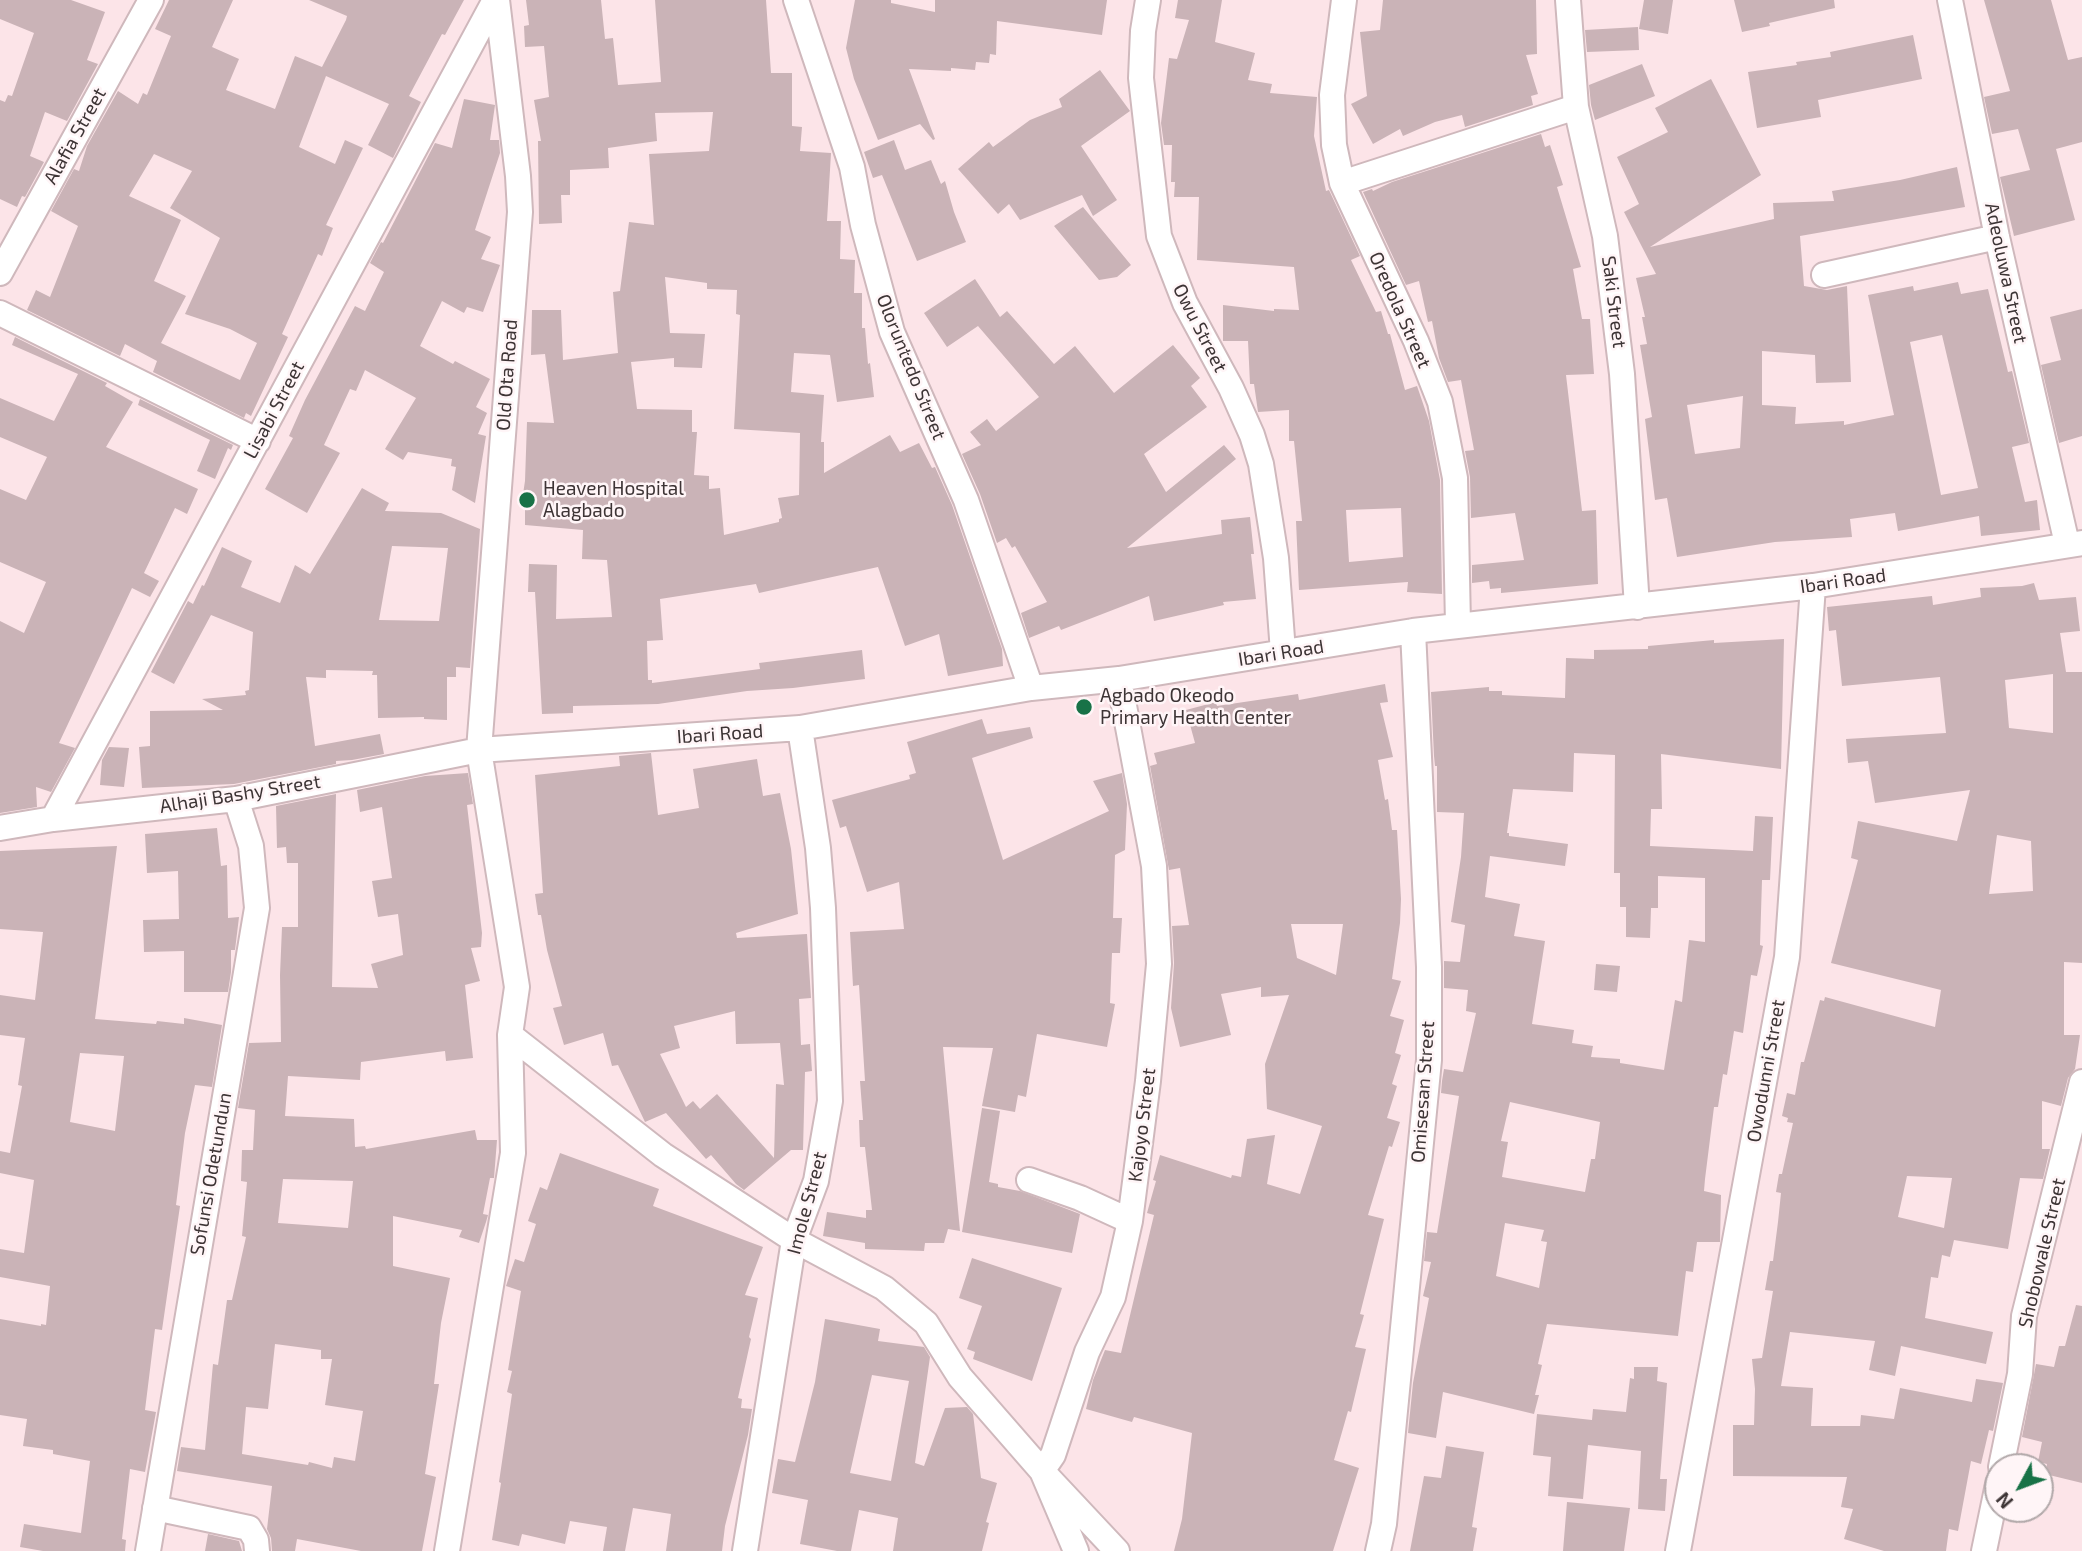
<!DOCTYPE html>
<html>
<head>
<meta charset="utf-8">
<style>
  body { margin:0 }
  #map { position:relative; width:2082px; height:1551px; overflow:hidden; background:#fce4e8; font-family:"Exo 2",sans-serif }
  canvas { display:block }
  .north { position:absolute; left:1984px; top:1453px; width:70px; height:70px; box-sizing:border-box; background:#fff5f7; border:2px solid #b1a8a9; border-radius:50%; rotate:229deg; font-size:19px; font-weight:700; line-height:28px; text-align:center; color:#3d3435 }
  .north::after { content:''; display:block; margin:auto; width:24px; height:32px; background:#187247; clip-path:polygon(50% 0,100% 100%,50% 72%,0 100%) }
</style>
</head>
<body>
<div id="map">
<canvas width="2082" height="1551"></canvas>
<div class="north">N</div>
</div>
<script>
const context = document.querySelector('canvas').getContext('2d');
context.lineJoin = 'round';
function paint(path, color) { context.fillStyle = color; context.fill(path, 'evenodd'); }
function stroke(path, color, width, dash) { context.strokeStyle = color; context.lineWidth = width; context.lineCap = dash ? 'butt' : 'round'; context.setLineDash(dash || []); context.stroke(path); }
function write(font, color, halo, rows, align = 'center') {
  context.font = font + ' "Exo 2",sans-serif'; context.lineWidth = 5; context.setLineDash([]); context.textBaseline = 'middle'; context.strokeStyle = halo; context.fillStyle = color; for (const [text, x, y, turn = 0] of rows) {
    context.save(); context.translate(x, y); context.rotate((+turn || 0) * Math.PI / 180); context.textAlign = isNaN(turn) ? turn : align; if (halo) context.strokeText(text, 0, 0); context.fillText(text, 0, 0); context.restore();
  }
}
const building = new Path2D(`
  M0,0H71L105,12L87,60L98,64L67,121L45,112L30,156L44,162L25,197L22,196L17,207L0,199V100L5,102L8,95L12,96L34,33L0,19Z
  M169,0H233L212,47L239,59L226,90L275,109L295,56L322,67L346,20L347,16L309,0H464L445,35L442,34L409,96L421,102L393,158L368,145L389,104L326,76L299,147L335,164L345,140L363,148L326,225L333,228L322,256L318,254L282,334L288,337L251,416L246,413L244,418L153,372L157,361L125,344L120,356L27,310L36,290L50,297L78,226L51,211L74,169L79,171L87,146L118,91L138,104L143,93L147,95L171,36L155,29ZM154,154L192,171L170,208L220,238L185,314L230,329L257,343L240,380L161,343L186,296L154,281L181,220L129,196Z
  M526,0H601L605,39L613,38L618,85L661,82L655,0H766L771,73H792V126L802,127L800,151L831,153L827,221H841L840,259L855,260L854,293H862V328H865L868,364L870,363L874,397L837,402L830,355L794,353L791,392L824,395L821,442H824V473L890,435L900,452L919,443L932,468L935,467L952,505L1002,649L1003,666L948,676L939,634L905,646L878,567L759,593L756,584L660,599L663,640L647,641L648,680H652V683L760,669L759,663L862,650L865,679L793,688L747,691L658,704L573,706V713L542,714L535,592H528L529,564L557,565L556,619L612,617L607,560L582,559L583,530L525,525V507H521L525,481L527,422L554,423L545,354L531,355L532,310H561L563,360L618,353L613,292L620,291L629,222L654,225L649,154L709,151L713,112L655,113L657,141L608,148L609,168L570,170V195H561L562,223L539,224L538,141H541L534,100L549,97L544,46L525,47L524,26L529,25ZM665,277L707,283V289L737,290L736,314L740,315L734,429L800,433L799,495L778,498L782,518L779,519V522L724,535L720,488L709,489V476L694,475L697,432H692V410L637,409L631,362L674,358V367L702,368L705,334L670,333Z
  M855,0H891V3L935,12V0H1107L1102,35L997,21L996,55L990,54L989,63L976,62L975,70L951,68V71L909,69L935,139L933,140L920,124L878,140L854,79L846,48Z
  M1178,0H1222L1215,42L1255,53L1248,80L1272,84L1270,93L1317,97L1314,136L1326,191L1329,190L1360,256L1351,260L1376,312L1381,311L1388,334H1390L1405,390L1417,386L1429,421L1440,480L1442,594L1407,592L1408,582L1299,590L1296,521H1302L1294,441H1289V410L1258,412L1254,384H1250L1248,341H1223V305L1274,311V309L1299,310L1294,267L1197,260L1199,197H1174L1175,182H1171L1172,145H1164L1161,123L1169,58L1177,59L1189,20L1175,18ZM1401,508L1403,557L1349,562L1346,510Z
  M1383,0H1536L1537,54L1526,55L1538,94L1531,96L1533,105L1465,127L1462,115L1435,122L1403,136L1400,129L1373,144L1351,104L1367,96L1360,32L1380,30Z
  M1644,0H1673L1668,34L1639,29Z
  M1734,0H1834L1835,8L1769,23L1770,26L1742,32Z
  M1984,0H2051L2068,60L2082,57V142L2056,149L2075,220L2014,236L2000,177L2030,170L2018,129L1992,134L1984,97L2010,91Z
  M1638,27L1639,50L1587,52L1585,30Z
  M1913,35L1922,79L1818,100L1821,117L1757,128L1748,72L1797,65L1796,62L1831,57L1830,52Z
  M1642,64L1655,96L1595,120L1591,105L1589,85Z
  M1100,70L1130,111L1081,146L1117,200L1093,216L1082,195L1020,220L1009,204L998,214L958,169L989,142L993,147L1030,120L1062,107L1059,99Z
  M1711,79L1761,175L1650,247L1774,219L1773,203L1834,201L1832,191L1900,180L1957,167L1965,207L1800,236L1804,286L1827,290L1847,286L1851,382L1816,383L1815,355L1762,351V405L1796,407L1795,424L1844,421V425L1894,415L1868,295L1913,286L1914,291L1958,282L1961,294L1988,289L2008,372L2012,371L2029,443L2012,447L2025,502L2037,500L2040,530L1981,536L1979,516L1898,531L1895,513L1850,519L1852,537L1775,542L1677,557L1667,498L1655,500L1645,419L1652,417L1640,345L1647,344L1642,317H1645L1636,278L1656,274L1624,212L1639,204L1617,157L1668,132L1655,108ZM1942,335L1978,488L1941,495L1910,342ZM1743,396L1740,448L1695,454L1687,405Z
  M464,99L495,105L490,140H499L500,153L475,230L491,237L481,259L500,265L483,312L467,307L464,313L442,301L420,346L453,364L455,361L490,379L476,407L487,413L478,434L486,436L475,503L452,490L456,467L451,466L452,459L408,452L403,460L385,449L416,398L365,370L356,391L350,389L324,445L340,453L307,513L265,489L293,438L289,436L305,400L355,306L365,311L384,272L370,263L381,242L383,243L435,143L452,148Z
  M1541,134L1545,147L1550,145L1563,185L1557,187L1581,267L1573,269L1582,319H1590L1594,374L1566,375L1582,511L1596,510L1598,584L1501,593V588L1490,589L1489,581L1472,583V565L1524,560L1515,513L1471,518L1470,477L1465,451L1474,450L1461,380L1448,382L1439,358L1432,321L1428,322L1419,281L1406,285L1363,192L1372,189L1373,191L1392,182Z
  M894,140L905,170L931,160L941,184L945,181L954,212L966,242L917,261L882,175L873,178L864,152Z
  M1083,207L1131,265L1117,277L1099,280L1054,226Z
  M975,279L1000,317L1007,311L1054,364L1075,346L1114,393L1173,345L1200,378L1191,386L1207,407L1144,454L1166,492L1224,445L1236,459L1127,548L1222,534L1221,520L1250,517L1254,554H1251L1256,599L1223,602L1224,605L1154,621L1149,596L1061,630L1059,626L1029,638L1021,613L1047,602L1015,546L1012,548L1006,538L997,543L980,494L962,454L981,445L970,432L987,419L996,431L1039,397L978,326L947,347L924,313Z
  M2082,309V436L2059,443L2041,365L2061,360L2050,317Z
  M15,337L107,383L105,386L133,402L106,447L198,489L187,514L175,508L144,573L159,581L150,597L132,588L59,743L75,748L51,792L36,787L37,807L0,813V621L24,633L46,582L0,562V489L26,500L47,457L0,437V398L54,421L78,374L12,345Z
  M140,399L233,445L231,450L228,448L215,479L197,471L210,440L138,405Z
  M362,488L389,503L385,511L441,513L480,529L470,668L456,667V677H447V720L424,719V717L378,718L377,675H372L373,671L326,670V678L306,677L315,746L380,734L384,754L352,760L336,761V764L234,784L142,788L139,747L150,746V711L223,710L202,699L246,695L245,691L249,690L253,632L211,615L174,684L151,672L188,601L193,604L202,585L204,586L222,547L252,561L241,587L280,603L295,565L310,574ZM392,546L448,548L439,621L379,620Z
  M2034,583L2039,600L2076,597L2080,631L2060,633L2066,672H2082V963L2064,962V1035H2080L2075,1069L2068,1078L2061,1106L2042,1101V1149H2050L2043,1179L2020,1178L2008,1249L1954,1240L1950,1257L1942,1255L1938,1278L1931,1277L1925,1318L1993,1332L1986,1364L1901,1346L1895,1376L1869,1370L1875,1341L1790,1332L1781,1386L1813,1388L1811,1426H1860L1861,1415L1894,1419L1900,1388L1972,1402L1976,1379L2003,1383L1993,1431L1989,1430L1981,1464L1971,1461L1958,1531L1949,1529L1946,1551H1884L1844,1539L1853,1509L1841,1507L1847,1477L1733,1476V1425H1754L1755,1389L1752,1359L1762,1358L1773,1291L1765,1290L1770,1261H1773L1778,1222L1781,1193L1776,1192L1779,1174H1782L1793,1123L1787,1122L1788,1118L1782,1116L1787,1093L1795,1095L1801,1062H1804L1820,1000L1824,1001L1825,997L1935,1027L1941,990L1831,963L1858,860L1851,858L1858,821L1957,841L1970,790L1875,803L1868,761L1848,763L1846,739L1946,733L1940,677L1842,686L1836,630L1829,631L1827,607L1932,596L1933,605L1981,597L1980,588L2022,586ZM2053,674V733L2009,728L2005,680ZM1997,835L2031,841L2033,891L1989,894ZM1907,1176L1952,1178L1944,1228L1898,1217Z
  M1784,639L1781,769L1661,754L1662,809H1651L1650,846L1753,851L1755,816L1773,817L1770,880H1762L1760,945L1763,946L1757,976L1751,975L1743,1033L1734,1031L1727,1075L1723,1074L1718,1107H1714L1705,1179L1704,1191L1721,1195L1720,1242H1697L1693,1272L1686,1271L1678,1336L1547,1324L1538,1364L1542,1365L1535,1395H1539L1534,1414L1443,1392L1436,1438L1408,1433L1413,1383L1429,1298L1423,1296L1431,1262L1424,1261L1427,1232L1437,1233L1459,1096L1441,1093L1442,1081L1444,1069L1463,1072L1476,1013L1466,1011L1468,990L1444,988V961L1460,962L1465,925L1451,922L1461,857L1464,813L1437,812V766H1435L1434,756L1431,692L1489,687V691H1502V695L1565,698L1566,658L1594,659V650L1648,649V646L1714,640V643ZM1574,753L1615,755L1614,873H1620V907H1626V937L1650,938L1651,908H1658V876L1705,878V942L1689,940L1682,1002L1675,1000L1664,1070L1620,1063V1059L1591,1057L1593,1046L1572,1043L1574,1030L1532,1024L1545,941L1514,936L1520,904L1485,897L1490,856L1565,866L1568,844L1509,836V833H1507L1513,789L1573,792ZM1510,1102L1600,1122L1595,1159H1591L1585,1192L1502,1177L1508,1142L1501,1141ZM1505,1223L1544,1230L1541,1241L1547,1242L1539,1288L1496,1276Z
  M1385,684L1388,702L1380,703L1393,757L1378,760L1385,800L1388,799L1392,830H1397L1401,899L1400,923L1392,979L1401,981L1390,1016L1404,1020L1395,1053L1401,1055L1392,1084L1397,1086L1387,1118L1400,1122L1392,1147L1389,1146L1368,1215L1384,1219L1360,1314L1364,1315L1355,1347L1366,1349L1351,1412L1348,1411L1334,1460L1359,1468L1333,1551H1174L1182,1519L1192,1433L1134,1417L1132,1422L1086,1409L1093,1380L1105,1350L1121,1353L1154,1215L1147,1213L1156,1181L1153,1180L1160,1155L1231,1178L1232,1175L1241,1177L1247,1139L1275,1135L1267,1184L1300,1194L1322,1126L1267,1109L1265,1064L1289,995L1261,997V987L1221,994L1231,1035L1180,1047L1171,1008L1174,963L1172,926L1189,925L1180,868L1169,870L1150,766L1157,764L1154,753L1195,743L1186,710L1216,702L1217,706L1298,694L1299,700ZM1291,924H1343L1336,975L1297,958Z
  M982,719L987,734L1030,727L1033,738L972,758L1003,860L1109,811L1093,781L1122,773L1127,804L1125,850L1115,855L1113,918H1122L1120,953H1112L1110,1003L1115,1004L1107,1047L1037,1034L1026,1097L1018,1095L1015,1112L982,1106L993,1048L943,1047L960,1231L948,1229L944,1243H925L924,1251L865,1249V1243L823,1236L827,1212L866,1218V1210H872L865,1147H860L859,1120H863L860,1081H865L859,985L853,986L850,932L904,929L899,882L867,892L846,826L840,828L832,800L910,779L909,775L916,773L907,742Z
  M109,747L129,748L124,787L100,785L102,760Z
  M651,753L658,815L699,808L693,769L757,759L763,796L780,793L791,849L798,914L736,933L737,938L807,934L811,998L799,999L801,1045L810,1044L812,1071L805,1072L803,1150H791L744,1190L736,1184L711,1155L706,1159L666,1113L645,1122L618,1065L612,1066L603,1033L564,1045L553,1008L562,1006L547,950L541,915H538L535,894L543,893L535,775L620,766L619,756ZM735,1011L736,1044L780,1043L784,1085L776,1084L774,1158L717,1094L700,1109L693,1101L686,1107L660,1054L680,1048L674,1026Z
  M468,773L473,804L467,805L482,933L481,947L471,948L480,981L465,985L473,1058L446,1061L445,1051L361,1062L360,1080L288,1076L285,1116L354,1119L355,1147L365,1146L366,1149L475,1130L477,1140H497L494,1178H490L483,1214L488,1215L486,1222L479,1243L459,1237L462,1230L393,1216V1266L450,1278L441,1323L434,1384H439L425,1474L436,1477L422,1551H361L297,1539L295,1551H272L271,1538L267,1529L272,1486L177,1471L181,1447L205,1450L213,1364L218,1365L227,1300H232L246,1237L242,1236L247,1182L241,1181L242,1150H253L255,1110L238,1108L249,1043L281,1042L280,975L282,927H298V863H287L286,847L277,848L276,806L336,794L332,987L378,988L371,964L403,955L398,914L378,917L372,881L392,878L382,807L360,812L357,790L425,776ZM283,1179L353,1181L348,1228L278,1223ZM275,1344L321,1350V1359H332L325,1405L363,1411L355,1461L334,1457L332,1468L309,1462L308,1465L242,1454L246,1407L268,1409Z
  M217,828L221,866L227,865L228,918L239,917L235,950H231V972L228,992H184V951L144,952L143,920L179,919L178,871L147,873L145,834Z
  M117,846L95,1019L156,1024L157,1021L184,1024V1018L222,1025L212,1087L195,1085L185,1133L176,1205L180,1206L162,1330L155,1329L145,1410L156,1412L145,1472L130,1469L122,1539L126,1540L125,1551H43L20,1547L24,1524L81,1533L90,1461L53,1454V1450L23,1446L27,1419L0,1415V1319L41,1326V1324L46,1325L50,1286L0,1277V1249L24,1253L34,1180L0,1173V1151L10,1153L22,1086L18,1085L25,1038L0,1035V995L35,1000L43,932L0,929V851ZM80,1053L124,1056L115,1131L70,1122Z
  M1596,964L1620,966L1617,992L1594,990Z
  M982,1108L1000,1111L989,1182L998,1184V1187L1020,1191L1080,1214L1072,1253L962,1232Z
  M560,1153L659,1189L653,1206L763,1247L745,1295L758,1298L749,1337L751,1339L738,1398L742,1399L741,1408L752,1409L748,1435L725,1526L722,1551H666L671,1514L633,1508L625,1551H603L607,1527L570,1521L565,1544L522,1534L519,1546L492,1540L501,1483L499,1482L512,1394L507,1392L512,1371L508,1370L521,1291L506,1286L515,1259L524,1262L536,1224L528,1221L540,1187L547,1190Z
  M972,1258L1062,1288L1032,1381L973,1359L975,1352L967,1349L982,1306L959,1298Z
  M2076,1305L2082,1306V1483L2045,1474L2047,1464L2038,1462L2042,1442L2022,1437L2036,1364L2054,1367L2059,1346H2065Z
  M825,1319L880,1329L878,1341L924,1347L930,1357L915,1463L924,1466L945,1408L967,1407L973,1414L981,1478L997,1483L986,1522L989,1523L982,1551H893L898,1518L859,1510L851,1551H837L800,1544L808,1500L772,1493L778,1459L795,1462L815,1382ZM872,1375L909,1381L891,1481L850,1473Z
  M1634,1367H1658L1657,1381L1667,1383L1660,1479H1667L1665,1511L1638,1509L1641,1451L1588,1445L1583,1499L1548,1496L1551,1457L1533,1455L1537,1414L1592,1420L1593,1409L1626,1412L1630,1378L1634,1379Z
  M1446,1446L1484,1452L1472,1527L1477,1528L1473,1551H1410L1424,1476L1441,1478Z
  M1567,1502L1630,1508L1624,1551H1563Z
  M208,1534L239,1541L242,1551H205Z`);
const minor = new Path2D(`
  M796,0L852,167L863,225L892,332L966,500L1031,688
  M1148,0L1143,31L1141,78L1159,236L1185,303L1231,388L1252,435L1261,464L1276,558L1283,652
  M1344,0L1332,95L1334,145L1342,183L1416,341L1440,402L1455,478L1458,625
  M1568,0L1576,107L1605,236L1622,374L1637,607
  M1950,0L1997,237L2067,544
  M1342,183L1576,107
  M0,273L151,0
  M1824,275L1997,237
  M0,313L258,441
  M53,819L495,0
  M0,828L53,819L236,799L479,750L800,728L1031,688L1119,679L1413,631L1813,586L2082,543
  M510,1035L663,1155L794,1240L884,1288L926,1323L960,1377L1042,1471L1117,1551
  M1029,1180L1080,1198L1130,1221
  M2001,1467L2020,1374L2024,1316L2082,1082
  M155,1508L249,1528L256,1540L257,1551
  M148,1551L257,908L251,846L236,799
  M447,1551L513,1153L510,1035L517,987L479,750L520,212L518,176L497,0
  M745,1551L794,1240L816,1181L830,1101L823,908L818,848L800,728
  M1076,1551L1042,1471L1053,1455L1087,1352L1113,1297L1130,1221L1148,1081L1159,964L1154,866L1119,679
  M1378,1551L1384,1524L1429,1060V967L1413,631
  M1678,1551L1787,957L1813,586
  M1984,1551L1998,1484`);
const markers = [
  [527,500,9,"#187247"],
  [1084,707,9,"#187247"]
];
const streetNames = [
  ["Alafia Street",75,136,-61],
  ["Adeoluwa Street",2006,273,78],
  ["Saki Street",1614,302,83],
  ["Oredola Street",1400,310,66],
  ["Owu Street",1200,328,63],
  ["Oloruntedo Street",911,367,68],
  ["Old Ota Road",507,375,-86],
  ["Lisabi Street",274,410,-62],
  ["Ibari Road",1843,581,-8],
  ["Ibari Road",1281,653,-9],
  ["Ibari Road",720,734,-4],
  ["Alhaji Bashy Street",240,794,-9],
  ["Owodunni Street",1766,1071,-80],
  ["Omisesan Street",1423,1092,-86],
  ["Kajoyo Street",1142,1125,-83],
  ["Sofunsi Odetundun",211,1174,-80],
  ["Imole Street",807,1203,-75],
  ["Shobowale Street",2042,1253,-77]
];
const poiNames = [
  ["Heaven Hospital",543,489],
  ["Alagbado",543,511],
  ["Agbado Okeodo",1100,696],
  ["Primary Health Center",1100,718]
];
paint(building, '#cab3b7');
stroke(minor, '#cfb8bc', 28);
stroke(minor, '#fff', 24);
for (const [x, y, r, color] of markers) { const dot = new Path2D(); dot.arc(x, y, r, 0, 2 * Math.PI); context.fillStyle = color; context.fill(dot); stroke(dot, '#fff5f7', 2.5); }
write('19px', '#3d3435', '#fff5f7', streetNames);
write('19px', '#3d3435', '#fff5f7', poiNames, 'left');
</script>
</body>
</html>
